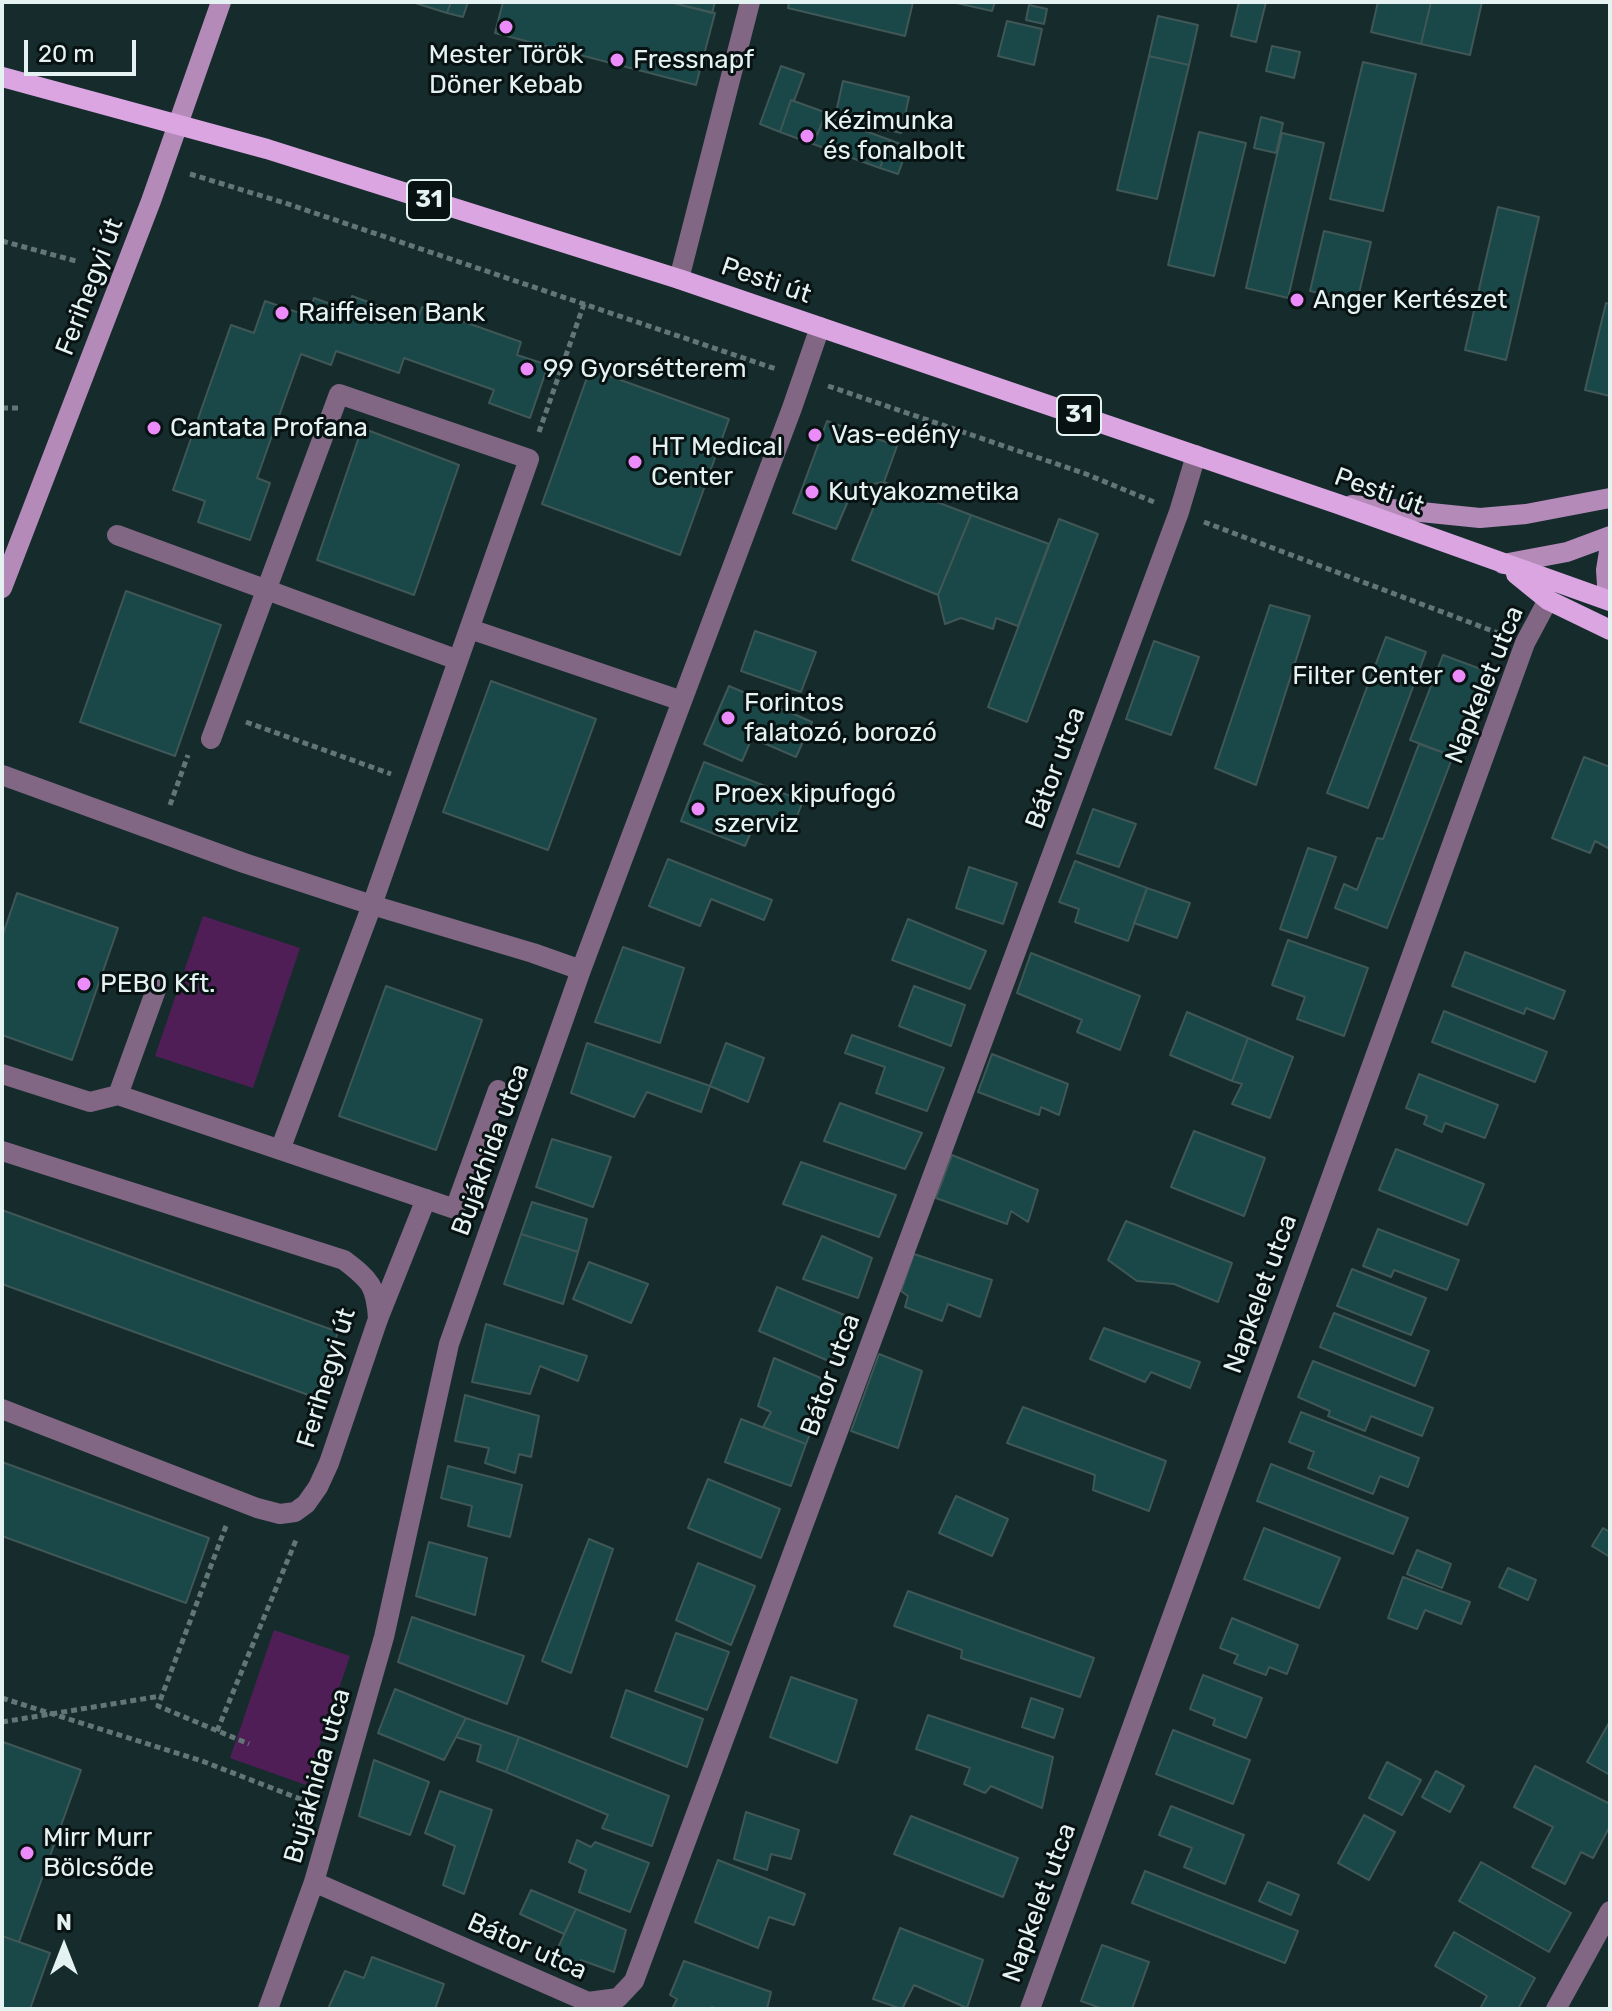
<!DOCTYPE html>
<html>
<head>
<meta charset="utf-8">
<style>
  body { margin:0 }
  #map { position:relative; width:1612px; height:2011px; overflow:hidden; background:#162c2c; font-family:Rubik,sans-serif }
  canvas { display:block }
  .frame { position:absolute; inset:0; border:4px solid #e5f2f2; pointer-events:none }
  .north { position:absolute; left:24px; top:1907px; width:80px; height:80px; -webkit-text-stroke:6px #091212; paint-order:stroke; rotate:0deg; font-size:22px; font-weight:700; line-height:32px; text-align:center; color:#e5f2f2 }
  .north::after { content:''; display:block; margin:auto; width:28px; height:36px; background:#e5f2f2; clip-path:polygon(50% 0,100% 100%,50% 72%,0 100%) }
  .scale { position:absolute; left:24px; top:40px; width:112px; height:36px; box-sizing:border-box; border:4px solid #e5f2f2; border-top:0; padding-left:10px; font-size:24px; line-height:28px; white-space:nowrap; color:#e5f2f2; -webkit-text-stroke:6px #091212; paint-order:stroke }
</style>
</head>
<body>
<div id="map">
<canvas width="1612" height="2011"></canvas>
<div class="frame"></div>
<div class="north">N</div>
<div class="scale">20 m</div>
</div>
<script>
const context = document.querySelector('canvas').getContext('2d');
context.lineJoin = 'round';
function paint(path, color) { context.fillStyle = color; context.fill(path, 'evenodd'); }
function stroke(path, color, width, dash) { context.strokeStyle = color; context.lineWidth = width; context.lineCap = dash ? 'butt' : 'round'; context.setLineDash(dash || []); context.stroke(path); }
function write(font, color, halo, rows, align = 'center') {
  context.font = font + ' Rubik,sans-serif'; context.lineWidth = 6; context.setLineDash([]); context.textBaseline = 'middle'; context.strokeStyle = halo; context.fillStyle = color; for (const [text, x, y, turn = 0] of rows) {
    context.save(); context.translate(x, y); context.rotate((+turn || 0) * Math.PI / 180); context.textAlign = isNaN(turn) ? turn : align; if (halo) context.strokeText(text, 0, 0); context.fillText(text, 0, 0); context.restore();
  }
}
const green = new Path2D(`
  M203,916L300,948L253,1088L155,1056Z
  M274,1630L350,1656L306,1785L230,1758Z`);
const building = new Path2D(`
  M412,2H451L447,13Z
  M451,2H468L463,17L447,13Z
  M503,2H669L715,13L696,85L495,33Z
  M669,2H715L712,13Z
  M789,2H913L905,36L788,8Z
  M952,2H995L992,11Z
  M1239,2H1266L1256,42L1231,36Z
  M1378,2H1431L1421,44L1371,32Z
  M1431,2H1482L1470,55L1421,44Z
  M1029,5L1047,9L1044,24L1026,20Z
  M1158,16L1198,25L1189,65L1149,56Z
  M1007,21L1042,29L1034,65L998,56Z
  M1272,46L1300,52L1294,78L1266,71Z
  M1149,56L1189,65L1157,199L1117,190Z
  M1363,62L1416,74L1383,211L1330,199Z
  M781,66L804,74L794,101L791,100L780,132L760,124Z
  M843,81L909,97L901,133L835,117Z
  M791,100L827,113L813,144L780,132Z
  M826,117L890,140L880,168L813,144L824,118L826,119Z
  M1261,117L1283,123L1276,153L1254,148Z
  M1199,132L1246,143L1214,276L1168,265Z
  M1282,133L1324,143L1288,298L1246,288Z
  M890,140L908,147L898,174L880,168Z
  M1498,207L1539,217L1506,360L1465,350Z
  M1324,231L1371,242L1357,302L1310,291Z
  M352,296L417,320L422,307L521,342L517,355L548,365L530,418L489,403L494,390L404,358L399,373L336,351L331,365L301,354L257,478L270,483L250,540L198,522L205,501L173,490L231,325L254,333L265,301L308,316L314,298L347,310Z
  M1606,303L1610,304V396L1585,390Z
  M590,369L729,419L680,555L542,504Z
  M827,421L897,446L884,482L854,487L836,529L793,513Z
  M362,428L459,465L414,595L317,560Z
  M884,482L971,515L938,595L852,560Z
  M971,515L1049,544L1018,626L996,618L993,629L961,618L945,624L938,595Z
  M1059,519L1098,534L1027,722L988,707Z
  M126,591L221,625L175,756L80,722Z
  M1270,605L1310,616L1256,785L1215,768Z
  M755,631L816,652L801,692L741,671Z
  M1386,637L1426,652L1368,808L1327,793Z
  M1154,641L1199,657L1171,735L1126,719Z
  M1443,655L1486,671L1453,756L1410,740Z
  M491,681L596,719L548,850L443,812Z
  M729,686L812,722L796,757L752,738L742,761L704,744Z
  M1419,744L1453,756L1387,928L1335,908L1344,884L1357,890L1377,838L1383,839Z
  M1584,757L1610,767V849L1595,841L1590,853L1552,838Z
  M704,762L803,801L791,831L757,818L745,846L681,821Z
  M1093,809L1136,824L1119,867L1077,853Z
  M1308,848L1336,857L1307,938L1280,929Z
  M668,859L772,900L764,920L711,899L700,926L649,906Z
  M1075,861L1147,888L1128,941L1075,922L1079,909L1059,902Z
  M969,867L1017,883L1003,924L956,908Z
  M1147,888L1190,903L1177,938L1134,923Z
  M17,893L118,928L72,1060L2,1035V937Z
  M908,919L986,951L970,989L892,960Z
  M1288,940L1368,968L1344,1036L1297,1019L1305,997L1272,985Z
  M623,947L684,968L660,1043L595,1022Z
  M1465,952L1565,991L1554,1019L1526,1008L1524,1014L1452,986Z
  M1031,953L1140,996L1120,1050L1077,1032L1082,1020L1017,993Z
  M386,986L482,1020L436,1150L339,1116Z
  M914,986L965,1005L951,1046L899,1026Z
  M1444,1011L1547,1052L1535,1082L1432,1042Z
  M1187,1012L1248,1038L1232,1081L1170,1055Z
  M852,1035L944,1068L927,1111L876,1093L885,1067L845,1053Z
  M1248,1038L1293,1057L1270,1118L1232,1104L1242,1084L1232,1081Z
  M587,1043L710,1086L701,1112L647,1092L634,1117L571,1093Z
  M726,1043L764,1058L748,1102L710,1086Z
  M992,1054L1068,1084L1059,1115L1041,1107L1039,1115L978,1092Z
  M1419,1074L1498,1105L1485,1138L1445,1123L1442,1132L1424,1124L1427,1116L1406,1108Z
  M840,1103L922,1133L905,1169L824,1141Z
  M1194,1131L1265,1158L1244,1216L1171,1187Z
  M552,1139L611,1157L593,1207L536,1187Z
  M1396,1149L1484,1184L1467,1225L1379,1190Z
  M952,1155L1038,1190L1028,1222L1011,1211L1007,1224L936,1198Z
  M801,1162L896,1195L879,1237L783,1204Z
  M532,1202L587,1219L578,1252L521,1234Z
  M2,1210L338,1332L314,1397L2,1284Z
  M1126,1221L1232,1263L1218,1302L1174,1284L1137,1281L1108,1260Z
  M1378,1229L1459,1260L1447,1290L1394,1270L1391,1277L1363,1266Z
  M521,1234L578,1252L563,1304L504,1284Z
  M822,1236L872,1258L858,1298L803,1279Z
  M914,1254L992,1280L980,1317L948,1304L942,1321L905,1307L908,1296L901,1291Z
  M589,1262L648,1284L631,1323L573,1299Z
  M1352,1269L1426,1298L1411,1335L1337,1306Z
  M777,1287L849,1317L831,1362L759,1331Z
  M1334,1313L1429,1351L1415,1386L1320,1347Z
  M486,1324L587,1356L578,1381L540,1366L530,1394L472,1382Z
  M1104,1328L1200,1362L1190,1388L1151,1372L1145,1382L1090,1359Z
  M879,1354L922,1371L898,1448L851,1431Z
  M774,1358L830,1382L806,1444L763,1427L771,1412L758,1406Z
  M1313,1361L1433,1408L1422,1436L1371,1416L1365,1431L1328,1416L1330,1411L1298,1397Z
  M465,1395L539,1416L531,1457L519,1454L515,1473L485,1463L489,1448L455,1441Z
  M1023,1407L1166,1461L1149,1511L1093,1490L1095,1475L1007,1443Z
  M1301,1412L1419,1458L1408,1487L1380,1476L1373,1494L1308,1468L1314,1452L1289,1442Z
  M741,1419L806,1444L791,1486L725,1462Z
  M2,1462L209,1538L186,1603L2,1536Z
  M1271,1464L1408,1518L1393,1554L1257,1501Z
  M448,1466L522,1485L510,1537L468,1526L472,1506L441,1498Z
  M708,1479L780,1509L761,1558L688,1528Z
  M956,1496L1008,1519L992,1556L939,1533Z
  M1264,1528L1340,1558L1319,1608L1244,1579Z
  M1603,1528L1610,1532V1557L1592,1546Z
  M589,1539L613,1549L571,1673L542,1661Z
  M429,1542L487,1558L475,1615L416,1596Z
  M1417,1550L1451,1564L1442,1588L1407,1574Z
  M698,1563L755,1586L731,1645L676,1620Z
  M1508,1568L1536,1580L1528,1600L1499,1587Z
  M1403,1577L1470,1602L1461,1624L1425,1610L1417,1629L1388,1618Z
  M908,1591L1094,1658L1080,1697L961,1658L962,1650L894,1626Z
  M412,1617L524,1656L507,1704L398,1662Z
  M1232,1618L1298,1645L1287,1674L1269,1667L1266,1675L1234,1663L1238,1655L1220,1648Z
  M676,1633L729,1652L707,1710L655,1691Z
  M1203,1675L1262,1698L1246,1738L1213,1725L1215,1719L1190,1709Z
  M791,1677L857,1700L837,1763L770,1737Z
  M395,1689L466,1718L444,1760L378,1733Z
  M626,1690L703,1719L687,1767L611,1737Z
  M1031,1698L1063,1709L1054,1738L1022,1727Z
  M928,1715L1053,1757L1042,1808L991,1786L985,1793L964,1784L970,1768L916,1749Z
  M466,1718L519,1737L506,1772L477,1761L481,1745L456,1737Z
  M1610,1721V1775L1587,1762Z
  M1173,1730L1250,1760L1233,1804L1156,1774Z
  M519,1737L669,1796L652,1846L602,1828L608,1815L506,1772Z
  M3,1742L81,1770L19,1942L2,1936Z
  M374,1760L429,1782L410,1835L359,1816Z
  M1387,1762L1421,1780L1402,1815L1369,1798Z
  M1535,1766L1610,1804V1826L1593,1858L1581,1852L1565,1884L1532,1867L1553,1827L1514,1807Z
  M1436,1771L1464,1786L1450,1812L1422,1797Z
  M440,1791L492,1810L464,1894L443,1885L455,1846L425,1833Z
  M1171,1806L1244,1835L1225,1884L1184,1867L1192,1848L1159,1835Z
  M746,1812L799,1830L791,1859L771,1854L767,1870L734,1859Z
  M1364,1815L1395,1832L1369,1880L1338,1863Z
  M911,1816L1018,1858L1003,1897L894,1854Z
  M577,1840L591,1847L595,1842L649,1863L630,1912L579,1892L586,1870L569,1862Z
  M718,1860L805,1894L794,1925L769,1917L758,1948L695,1922Z
  M1481,1862L1571,1913L1549,1952L1459,1901Z
  M1145,1871L1298,1931L1285,1963L1132,1903Z
  M1268,1882L1299,1895L1291,1915L1259,1901Z
  M531,1890L576,1909L564,1934L520,1914Z
  M576,1909L626,1930L614,1972L581,1960L574,1976L550,1965Z
  M900,1928L983,1960L967,2008L914,1985L902,2009L873,1999Z
  M1454,1932L1535,1978L1518,2009H1480L1487,1996L1435,1966Z
  M2,1936L50,1953L30,2009H2Z
  M1102,1945L1149,1962L1132,2009H1103L1081,2001Z
  M372,1957L444,1984L435,2009H328L345,1971L364,1978Z
  M684,1961L771,1992L767,2009H716L712,2007V2009H672L677,1999L670,1995Z`);
const path = new Path2D(`
  M190,174L285,203L776,369
  M2,241L76,261
  M828,386L1086,474L1154,502
  M2,408H22
  M539,432L584,304
  M1204,522L1498,633
  M246,722L391,774
  M170,805L188,755
  M226,1526L158,1706L249,1744
  M2,1698L202,1761L308,1802
  M2,1722L161,1696
  M217,1731L296,1540`);
const lane = new Path2D(`
  M378,1319L426,1199`);
const street = new Path2D(`
  M679,279L750,2
  M117,535L458,660
  M470,629L682,701
  M211,739L339,394L529,459L372,905L280,1150
  M2,775L244,863L372,905L533,953L581,970
  M2,1074L90,1102L118,1095L455,1209L498,1090
  M118,1095L157,987
  M2,1151L344,1260C370,1280 376,1285 378,1319L329,1463L318,1487L306,1504L295,1512L280,1514L257,1508L2,1409
  M314,1882L588,2002L618,1998L634,1981L1179,512L1196,455
  M268,2009L314,1882L384,1637L449,1344L581,970L792,408L820,327
  M1030,2009L1525,643L1548,600
  M1556,2009L1610,1911`);
const secondary = new Path2D(`
  M1352,505L1480,518L1526,514L1610,498
  M1503,564L1567,552L1610,536
  M2,588L151,201L221,2
  M1608,600L1606,570L1610,545`);
const primary = new Path2D(`
  M2,77L267,149L679,279L1338,504L1610,601
  M1516,574L1548,600L1610,630`);
const markers = [
  [506,27,8,"#ec8cfa"],
  [617,60,8,"#ec8cfa"],
  [807,136,8,"#ec8cfa"],
  [1297,300,8,"#ec8cfa"],
  [282,313,8,"#ec8cfa"],
  [527,369,8,"#ec8cfa"],
  [154,428,8,"#ec8cfa"],
  [815,435,8,"#ec8cfa"],
  [635,462,8,"#ec8cfa"],
  [812,492,8,"#ec8cfa"],
  [1459,676,8,"#ec8cfa"],
  [728,718,8,"#ec8cfa"],
  [698,809,8,"#ec8cfa"],
  [84,984,8,"#ec8cfa"],
  [27,1853,8,"#ec8cfa"]
];
const shields = [
  [429,200,44],
  [1079,415,44]
];
const shieldNames = [
  ["31",429,200],
  ["31",1079,415]
];
const poiNames = [
  ["Mester Török",506,55,"center"],
  ["Döner Kebab",506,85,"center"],
  ["Fressnapf",633,60],
  ["Kézimunka",823,121],
  ["és fonalbolt",823,151],
  ["Anger Kertészet",1313,300],
  ["Raiffeisen Bank",298,313],
  ["99 Gyorsétterem",543,369],
  ["Cantata Profana",170,428],
  ["Vas-edény",831,435],
  ["HT Medical",651,447],
  ["Center",651,477],
  ["Kutyakozmetika",828,492],
  ["Filter Center",1443,676,"right"],
  ["Forintos",744,703],
  ["falatozó, borozó",744,733],
  ["Proex kipufogó",714,794],
  ["szerviz",714,824],
  ["PEBO Kft.",100,984],
  ["Mirr Murr",43,1838],
  ["Bölcsőde",43,1868]
];
const streetNames = [
  ["Pesti út",766,281,19],
  ["Ferihegyi út",90,287,-69],
  ["Pesti út",1379,492,20],
  ["Napkelet utca",1485,685,-68],
  ["Bátor utca",1056,768,-70],
  ["Bujákhida utca",491,1150,-70],
  ["Napkelet utca",1261,1294,-70],
  ["Bátor utca",831,1375,-70],
  ["Ferihegyi út",327,1378,-73],
  ["Bujákhida utca",318,1776,-74],
  ["Napkelet utca",1040,1903,-70],
  ["Bátor utca",527,1947,24]
];
paint(green, '#501e57');
paint(building, '#1a4747');
stroke(building, '#405757', 2);
stroke(path, '#637676', 5, [6, 4]);
stroke(lane, '#816784', 20);
stroke(street, '#816784', 20);
stroke(secondary, '#b48ab9', 20);
stroke(primary, '#dba5e2', 20);
for (const [x, y, r, color] of markers) { const dot = new Path2D(); dot.arc(x, y, r, 0, 2 * Math.PI); context.fillStyle = color; context.fill(dot); stroke(dot, '#091212', 3); }
for (const [x, y, w] of shields) { const box = new Path2D(); box.roundRect(x - w / 2, y - 20, w, 40, 6); context.fillStyle = '#091212'; context.fill(box); stroke(box, '#e5f2f2', 2); }
write('bold 24px', '#e5f2f2', null, shieldNames);
write('26px', '#e5f2f2', '#091212', poiNames, 'left');
write('26px', '#e5f2f2', '#091212', streetNames);
</script>
</body>
</html>
